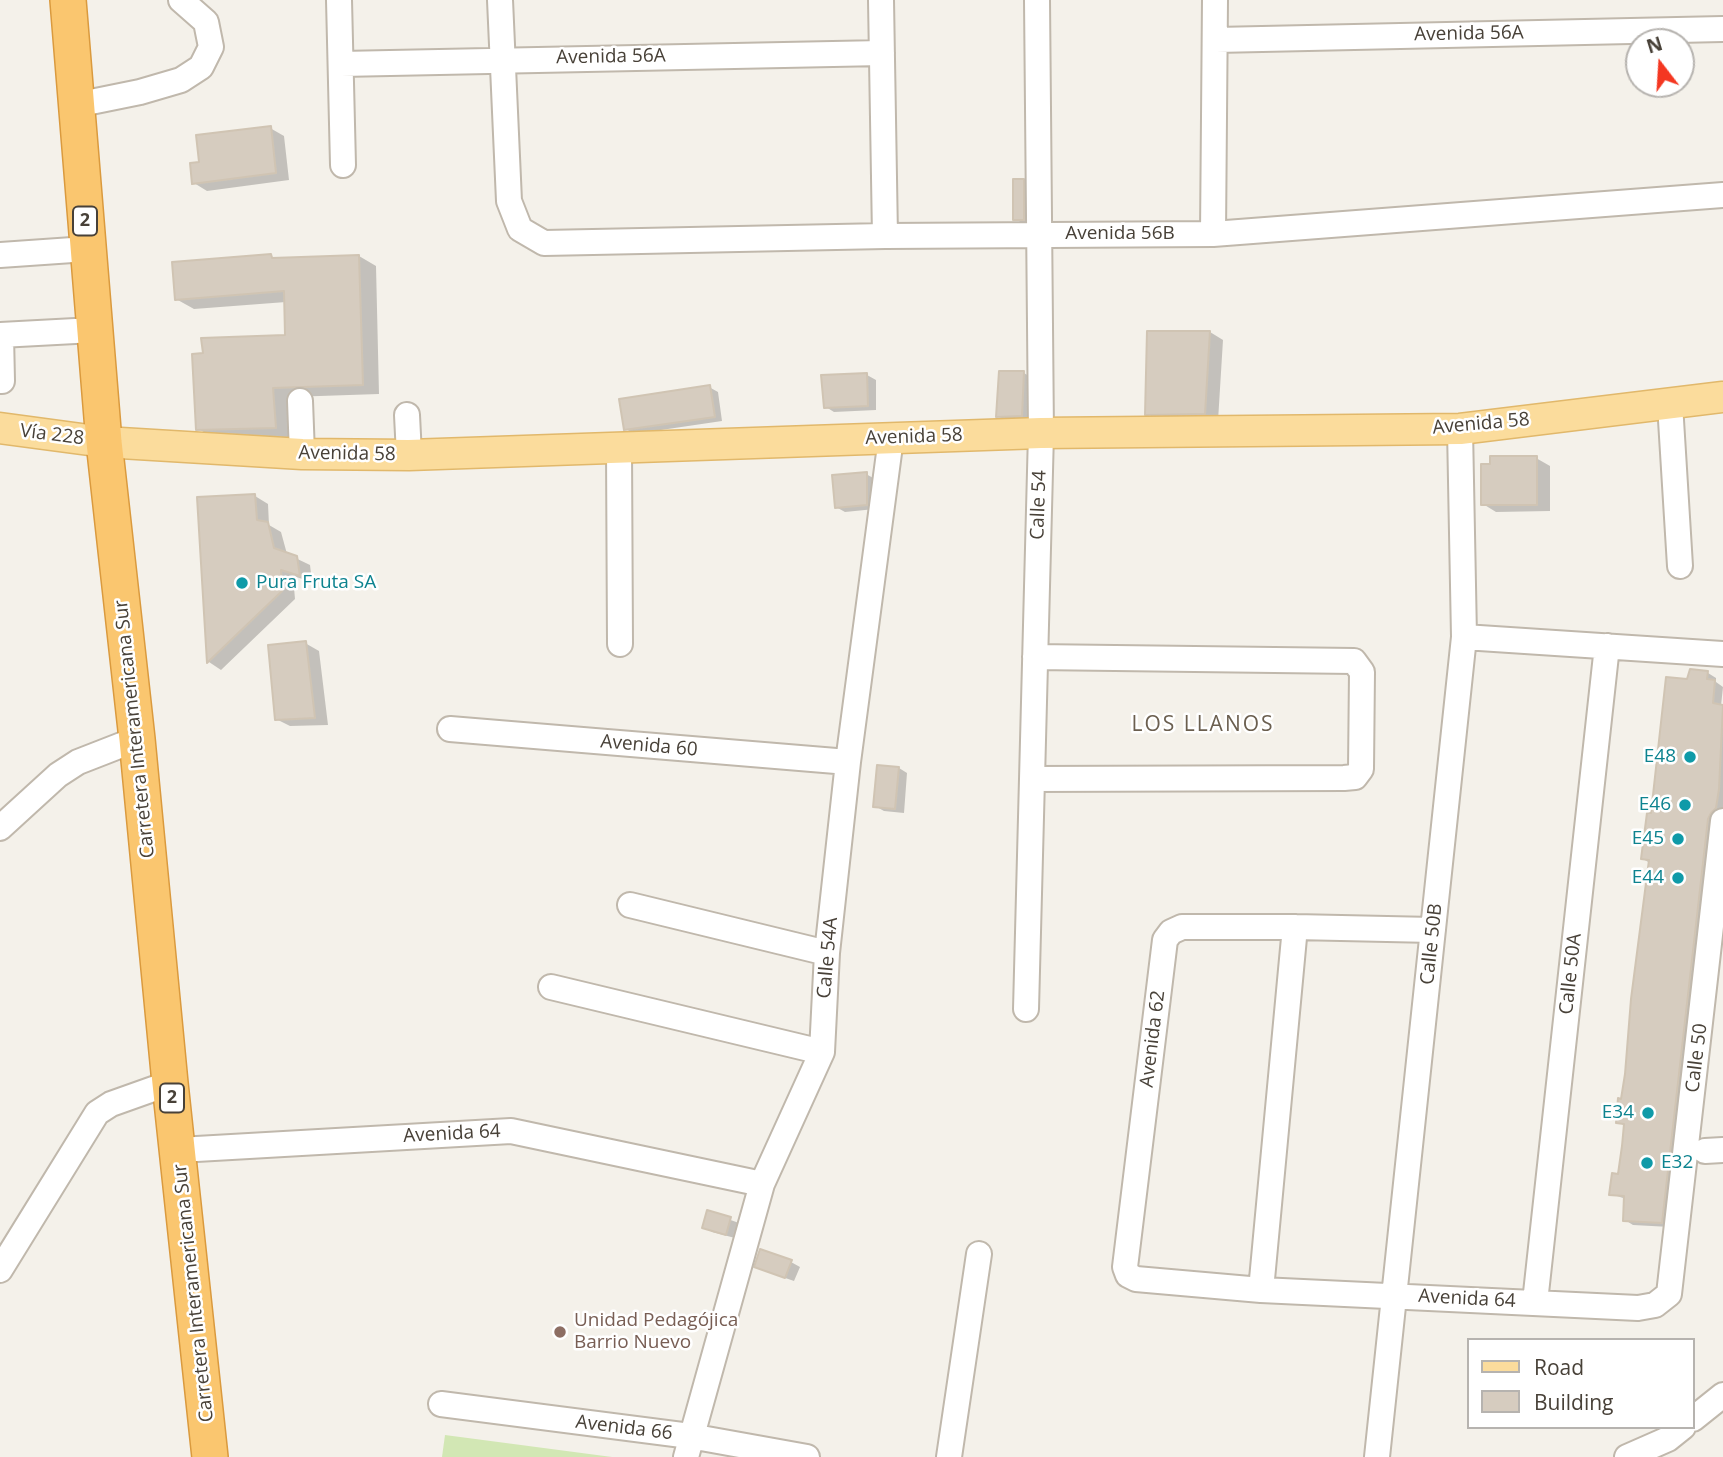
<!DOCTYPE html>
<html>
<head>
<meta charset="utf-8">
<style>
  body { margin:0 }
  #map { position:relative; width:1723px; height:1457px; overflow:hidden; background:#f4f1ea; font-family:"Open Sans",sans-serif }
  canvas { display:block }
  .legend { position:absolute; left:1467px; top:1338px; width:228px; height:91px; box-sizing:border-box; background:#fff; border:2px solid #b6b3af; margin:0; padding:9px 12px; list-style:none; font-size:21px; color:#484138 }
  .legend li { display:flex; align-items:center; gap:14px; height:35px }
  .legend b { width:35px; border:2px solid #b6b3af }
  .north { position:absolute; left:1625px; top:28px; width:70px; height:70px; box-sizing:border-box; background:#fff; border:2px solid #b6b3af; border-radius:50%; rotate:343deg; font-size:19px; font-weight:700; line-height:28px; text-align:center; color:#484138 }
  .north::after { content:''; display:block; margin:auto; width:24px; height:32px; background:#f43721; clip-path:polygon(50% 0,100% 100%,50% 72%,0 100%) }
</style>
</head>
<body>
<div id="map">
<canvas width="1723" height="1457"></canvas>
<ul class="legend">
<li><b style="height:9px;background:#fbdc9c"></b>Road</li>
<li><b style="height:19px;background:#d6ccbf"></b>Building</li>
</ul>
<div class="north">N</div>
</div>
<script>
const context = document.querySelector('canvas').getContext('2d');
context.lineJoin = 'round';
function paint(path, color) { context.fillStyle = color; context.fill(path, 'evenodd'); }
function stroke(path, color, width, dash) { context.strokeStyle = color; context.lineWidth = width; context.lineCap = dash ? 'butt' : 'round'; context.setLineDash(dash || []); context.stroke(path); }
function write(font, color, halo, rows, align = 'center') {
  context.font = font + ' "Open Sans",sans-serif'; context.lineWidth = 5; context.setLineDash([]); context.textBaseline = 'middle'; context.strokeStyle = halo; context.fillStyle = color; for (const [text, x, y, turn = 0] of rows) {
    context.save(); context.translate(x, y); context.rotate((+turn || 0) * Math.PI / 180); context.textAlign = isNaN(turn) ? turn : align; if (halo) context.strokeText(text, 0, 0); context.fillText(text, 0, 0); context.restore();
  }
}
const green = new Path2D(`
  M445,1435L612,1457H442Z`);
const shadow = new Path2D(`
  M270,128L284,136L289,180L207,191L194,183L201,164Z
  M1023,180L1032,185V224H1024L1015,219Z
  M271,256L277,259L359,256L376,266L379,394L290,397L292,437L215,438L198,429L287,337L286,302L194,309L176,299Z
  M1210,332L1223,340L1218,421H1160L1147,414Z
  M1000,373H1024L1032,378L1030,420L1006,421L997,416Z
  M867,375L876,380V410L834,412L826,407Z
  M709,387L718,392L722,421L634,434L626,429Z
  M1536,458L1550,466V511L1496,512L1483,504L1492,465Z
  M866,474L875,479V509L845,512L836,507Z
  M255,496L268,504L269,525L281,532L287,554L310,565L312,582L293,576L295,599L221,670L209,662L199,499Z
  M305,643L319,651L328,725L290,726L276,719Z
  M1708,673L1716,678V682L1723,687L1721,706H1723V815L1670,1227L1633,1225L1625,1220L1626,1199L1611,1194L1620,1176L1625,1126L1618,1122L1623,1101L1650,863L1643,859L1688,681Z
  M899,768L907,773L904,813L884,811L875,806Z
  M708,1212L739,1223L735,1238L712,1232L704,1227Z
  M791,1262L800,1267L794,1281L765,1271Z`);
const building = new Path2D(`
  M271,126L276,173L192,184L190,163L199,162L196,135Z
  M1013,179H1024V220H1013Z
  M271,254L272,258L359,255L363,385L273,388L276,428L196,430L192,354L203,353L201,338L285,335L284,291L175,300L172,262Z
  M1147,331H1210L1205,414L1145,415Z
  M999,371H1024L1022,416L996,417Z
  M867,373L868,406L824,408L821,375Z
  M710,385L715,417L624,430L619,399Z
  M1490,456H1537V505H1481V464H1490Z
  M867,472V505L835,508L832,475Z
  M255,494L257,520L268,522L274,548L297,556L300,576L281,570L282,591L207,663L197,497Z
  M306,641L315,718L275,720L268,645Z
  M1690,669L1708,671L1707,679L1715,680L1713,703L1723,705L1719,789L1716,808L1711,813L1708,819L1662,1223L1623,1221L1624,1196L1609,1195L1612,1173L1618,1174L1622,1146L1624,1124L1616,1123L1618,1098L1621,1099L1625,1074L1631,999L1649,860L1641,859L1647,813H1651L1666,677L1687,679Z
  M877,765L899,767L895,809L873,807Z
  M707,1210L731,1217L726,1235L702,1228Z
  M760,1249L792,1260L785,1278L754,1267Z`);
const minor = new Path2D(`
  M339,0L343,165
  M500,0L509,201L520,229L544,243L885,236L1213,234L1723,195
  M881,0L885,236
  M1216,40L1723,29
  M341,64L882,53
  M76,105L140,92L181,80L201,67L211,47L206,22L181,0
  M1213,234L1215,0
  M0,255L87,249
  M0,335L94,330
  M0,381H2L1,335
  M300,401L302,454
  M1670,404L1680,566
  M407,415L409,455
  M619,449L620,644
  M1464,637L1723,654
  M450,729L848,762
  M1032,779L1344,778L1355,777L1361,769L1362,672L1354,661L1035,657
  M0,828L58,775L78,762L137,739
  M630,905L827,953
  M1433,930L1295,927H1182L1171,932L1165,940L1125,1267L1128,1275L1136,1279L1261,1290L1638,1308L1655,1305L1669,1294L1723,821
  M551,987L822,1052
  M1026,1009L1041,433L1037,0
  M179,1150L511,1131L762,1184
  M1705,1151L1723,1150
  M0,1270L97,1113L111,1104L170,1083
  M1261,1290L1295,927
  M1535,1302L1607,646
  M441,1404L690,1436L807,1457
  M1693,1419L1723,1395
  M686,1457L762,1184L822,1052L827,953L848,762L891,438
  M949,1457L979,1254
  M1377,1457L1464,637L1460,429
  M1627,1457L1668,1439L1683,1427`);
const major = new Path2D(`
  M0,428L104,442L302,454L409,455L1041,433L1460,429L1723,397`);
const highway = new Path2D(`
  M68,0L104,442L137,739L170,1083L210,1457`);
const markers = [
  [242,583,7,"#0f9aa8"],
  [1690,757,7,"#0f9aa8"],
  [1685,805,7,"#0f9aa8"],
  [1678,839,7,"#0f9aa8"],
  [1678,878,7,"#0f9aa8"],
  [1648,1113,7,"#0f9aa8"],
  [1647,1163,7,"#0f9aa8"],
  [560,1332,7,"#8d6e63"]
];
const shields = [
  [85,221,24],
  [172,1098,24]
];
const shieldNames = [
  ["2",85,221],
  ["2",172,1098]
];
const streetNames = [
  ["Avenida 56A",1469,34,-1],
  ["Avenida 56A",611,57,-1],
  ["Avenida 56B",1120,234],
  ["Avenida 58",1481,424,-5],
  ["Vía 228",52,435,7],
  ["Avenida 58",914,437,-2],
  ["Avenida 58",347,454,1],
  ["Calle 54",1039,505,-88],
  ["Carretera Interamericana Sur",135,729,-96],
  ["Avenida 60",649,746,5],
  ["Calle 50B",1432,944,-84],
  ["Calle 54A",828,958,-85],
  ["Calle 50A",1571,974,-84],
  ["Avenida 62",1153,1039,-83],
  ["Calle 50",1697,1058,-83],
  ["Avenida 64",452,1134,-3],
  ["Carretera Interamericana Sur",194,1293,-96],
  ["Avenida 64",1467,1299,3],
  ["Avenida 66",624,1428,7]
];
const cultureNames = [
  ["Pura Fruta SA",256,583,"left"],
  ["E48",1676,757],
  ["E46",1671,805],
  ["E45",1664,839],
  ["E44",1664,878],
  ["E34",1634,1113],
  ["E32",1661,1163,"left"]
];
const educationNames = [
  ["Unidad Pedagójica",574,1321],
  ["Barrio Nuevo",574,1343]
];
const neighbourhoodNames = [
  ["LOS LLANOS",1203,725]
];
paint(green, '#d2e7b4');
paint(shadow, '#0003');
paint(building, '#d6ccbf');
stroke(building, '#d0c4b3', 2);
stroke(minor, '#c0b8ac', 28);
stroke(major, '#e1b86b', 33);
stroke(highway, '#da9a3e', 38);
stroke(minor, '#fff', 24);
stroke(major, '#fbdc9c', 30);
stroke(highway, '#fac66f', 35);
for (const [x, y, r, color] of markers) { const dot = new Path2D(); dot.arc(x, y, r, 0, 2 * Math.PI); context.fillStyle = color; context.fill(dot); stroke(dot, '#fff', 2.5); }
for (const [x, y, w] of shields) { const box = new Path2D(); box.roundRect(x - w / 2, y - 14.5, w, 29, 5); context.fillStyle = '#fff'; context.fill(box); stroke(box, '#484138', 2); }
write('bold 18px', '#484138', null, shieldNames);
write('19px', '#484138', '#fff', streetNames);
write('19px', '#0d838f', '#fff', cultureNames, 'right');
write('19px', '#785e54', '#fff', educationNames, 'left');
context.letterSpacing = '2px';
write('21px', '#6b5f4f', '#fff', neighbourhoodNames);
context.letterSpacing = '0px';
</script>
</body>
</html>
